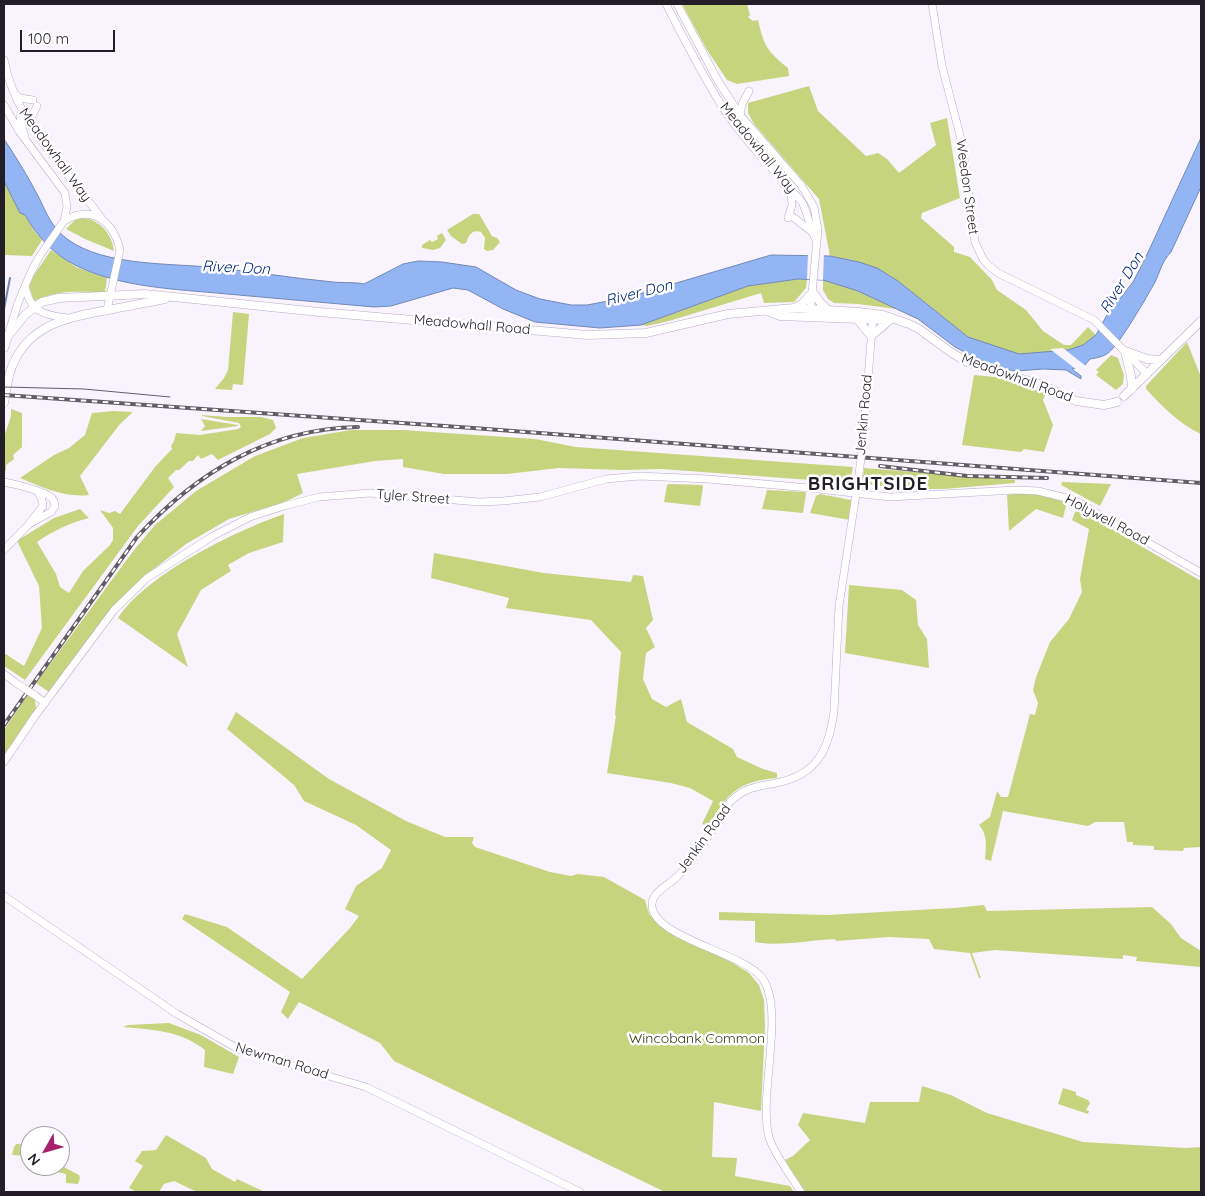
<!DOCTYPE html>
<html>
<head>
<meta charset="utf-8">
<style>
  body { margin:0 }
  #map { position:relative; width:1205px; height:1196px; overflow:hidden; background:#f9f3fe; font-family:Quicksand,sans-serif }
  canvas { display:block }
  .frame { position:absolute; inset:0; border:5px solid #221d26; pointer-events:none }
  .north { position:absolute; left:20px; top:1126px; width:50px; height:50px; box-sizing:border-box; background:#fff; border:1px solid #a7a5a8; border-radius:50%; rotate:232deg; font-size:14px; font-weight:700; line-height:20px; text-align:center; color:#221d26 }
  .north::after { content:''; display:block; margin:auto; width:18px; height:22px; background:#a6226e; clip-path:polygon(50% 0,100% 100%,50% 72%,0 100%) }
  .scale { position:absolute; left:20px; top:30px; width:95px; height:22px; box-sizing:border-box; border:2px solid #221d26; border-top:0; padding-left:6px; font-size:15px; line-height:18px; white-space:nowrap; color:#221d26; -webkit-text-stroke:4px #fff; paint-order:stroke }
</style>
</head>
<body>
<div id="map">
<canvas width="1205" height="1196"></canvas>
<div class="frame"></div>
<div class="north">N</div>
<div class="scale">100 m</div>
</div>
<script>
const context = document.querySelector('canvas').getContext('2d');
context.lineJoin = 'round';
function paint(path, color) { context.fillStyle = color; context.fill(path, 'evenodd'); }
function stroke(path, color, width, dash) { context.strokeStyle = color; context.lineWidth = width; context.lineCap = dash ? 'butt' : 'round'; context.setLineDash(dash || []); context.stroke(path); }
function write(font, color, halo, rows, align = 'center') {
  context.font = font + ' Quicksand,sans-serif'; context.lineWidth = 5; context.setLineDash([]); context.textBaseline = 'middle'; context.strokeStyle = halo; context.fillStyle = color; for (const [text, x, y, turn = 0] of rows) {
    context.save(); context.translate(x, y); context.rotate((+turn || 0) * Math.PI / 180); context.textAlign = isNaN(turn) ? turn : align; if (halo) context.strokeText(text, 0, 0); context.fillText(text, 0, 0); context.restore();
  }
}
const green = new Path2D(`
  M682,4H747L750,15L748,17L753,21L758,20C764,46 767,51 788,68L789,76L737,84L727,80L707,50Z
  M809,86L818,111L866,156L878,153L887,159L899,173L936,145L930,123L947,118L960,198L922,213L921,218L954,247V252L970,257L992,280L997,290L1026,310L1043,331L1064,345H1071L1088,327L1096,335L1083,345L1068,350L1019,354L968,337L898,281L877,268L856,261L830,256L819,199L754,124L748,113V103Z
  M4,181L35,232L42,240L32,256L4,255Z
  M473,214H479L492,236L497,238L500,242L493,250L487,251L484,249L485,238L481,232C471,229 469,236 466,243L462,244L451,236L447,230Z
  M79,218C98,217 112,233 114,251L85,239L66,229L74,221Z
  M442,233L446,240L440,248L433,250L422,248V245L430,240L432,242L438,239L437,236Z
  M51,250L76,267L107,278L105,292C78,292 59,289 34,301L29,286L34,275Z
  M798,279H807L806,288L794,302L764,303L761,293L669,321L647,326L641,325L748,286Z
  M823,280L858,291L897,309L858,304L834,303L828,299L823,290Z
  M233,312L249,314L243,385L233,384L232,390L215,389L224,378L228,370Z
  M1187,342L1201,377V434C1179,424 1163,407 1146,389V386Z
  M1111,355L1118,358L1124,375L1123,384L1116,390L1096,375L1099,372L1096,370Z
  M974,375L995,377L1046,393L1043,400L1053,425L1044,452L1024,449L1021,452L962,445Z
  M11,409L22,413V447L13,455L14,459L6,465V470L4,471V437L11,416Z
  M113,411L133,412L120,424L80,476L89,495C65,498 41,487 20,478L54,455L69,448L85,435L92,413Z
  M202,415L228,417H261L273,420L276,428L270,434L218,460L212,454L201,459L198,455L193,461H189L179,470H176L168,478L174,487L138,526L25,680L4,666V653L24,666L42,628L39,586L18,543V540L54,518L80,509L89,518C69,523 53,531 37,542L56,574L60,587L69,593L83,571L110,545L113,540V528L100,510L109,513L115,511L120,514L155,467L172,449L171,446L174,441L176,433L200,435L238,429L241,427L239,423L202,416Z
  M201,419L238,425V426L201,431L205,426Z
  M351,430H403L535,439L576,447L853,467L851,477L845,484L811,480L661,469L624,470L559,468L507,474H444L403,467V459L375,461L297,474L303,493L285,502L229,519L186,544L150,572L118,601L49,692L36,683L134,550L155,525L196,491L255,456L303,438Z
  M864,468L1015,480V483L944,489H912L871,485L863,477Z
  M1062,482L1111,484L1100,506L1061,485Z
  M669,484L702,485L703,487L700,506L664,502L667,485Z
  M767,490L805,492L806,494L803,513L762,509Z
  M1021,493C1035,494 1054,494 1066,502V506L1063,518L1036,509L1009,531L1007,495Z
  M820,494L851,500L850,520L810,513L816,496Z
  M1079,510L1201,581V847L1184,848L1183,851L1154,850V846L1133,845V842H1127L1124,822H1095L1088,826L1003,811L991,861L985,859C986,847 988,835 979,825L990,817L997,791L1001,797H1008L1030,714L1035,715L1038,703L1033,690L1036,677L1050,642L1069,619L1082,592L1080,579L1089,529L1072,520L1075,512Z
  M284,514L283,542L249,553L228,565L231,571L201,590L177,634L188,667L118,618C147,574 235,531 284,514Z
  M434,553L544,573L631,582L633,575L643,576L653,620L646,628L655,647L646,653L643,679L652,699L666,707L681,699L687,722L733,749L737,757L763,769L777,773V778C736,782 729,793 708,826L702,824L713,801L690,788L671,783L607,773L616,716L615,715L621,652L591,620L506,608L509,598L431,578Z
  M849,585L902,590L916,600L918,625L927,639L929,668L845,653Z
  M29,693L35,699L36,709L32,716L4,755V730Z
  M236,712L329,779L406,821L445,837H474L472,843L475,847L550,872L571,876L578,874L604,877L645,900L649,914L655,921L682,939L731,962L749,973L759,985L764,1000L765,1027L761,1111L714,1102L712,1157L737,1158L735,1176L790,1186L794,1192H665L394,1061L380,1043L299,1002L288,1019L281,1012L290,992L182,919L185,914L227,927L302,979L350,928L359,916L345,909L356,886L382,868L391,850L356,825L304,801L294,785L227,729Z
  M984,905L987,911L1152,907L1171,924L1181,938L1201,951V967L1136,961L1137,957L1123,955V959L995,950L972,953L981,978H979L970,953L934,949L929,939L889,937L836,941L835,939C811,940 776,947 755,942V921L719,920V912L827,915L954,908Z
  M169,1023L201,1035L239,1057L233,1074L204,1067L205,1050C180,1030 153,1030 123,1027L128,1025Z
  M922,1086L951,1095L987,1113L1083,1142L1186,1148L1201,1147V1192H805L785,1160L793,1156L810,1140L798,1125L803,1113L865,1123L870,1102H919Z
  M1063,1088L1076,1092V1095L1088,1100L1090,1103L1086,1110L1089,1111L1088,1114L1058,1104Z
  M166,1135L206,1158L212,1169L235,1182L237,1179L265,1192H197L174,1181L164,1184L159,1192H137L129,1188L143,1166L135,1161L142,1151L156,1150Z
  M16,1144H20L30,1149V1159L29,1156L12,1155L14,1147Z
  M60,1165L79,1175L80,1178L78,1184L66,1183V1174L53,1171L52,1166H60Z`);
const water = new Path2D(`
  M1201,138V187L1171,252C1162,261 1160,272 1155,282C1148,295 1118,347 1108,353C1103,357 1096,358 1090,359L1085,365L1072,369L1081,376V379L1066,370L1043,369L1016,371L996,367L972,356L955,347L918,319L858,291L823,280L798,279L748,286L641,325L600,328L535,322L503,309L468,290L453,288L391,306L374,307C325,303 276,298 227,294C176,289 121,288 75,265C53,254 37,236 25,215L20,213L4,181V139C16,157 27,175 37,194C44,207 49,222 60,233C94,266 164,263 208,267C250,271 291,278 333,282C340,283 358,282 364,284L403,264L418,261L442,262L476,267L516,290L540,299L571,305H587L629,297L771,255L830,256L859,262L877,268L898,281L968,337L1019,354L1068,350L1083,345L1096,335L1107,315L1133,282L1144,261Z`);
const pier = new Path2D(`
  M808,253H824L823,280L807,279Z
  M1063,348L1087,367L1077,370L1050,349Z`);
const stream = new Path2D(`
  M4,309L10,278`);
const secondary = new Path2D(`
  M666,4C685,41 704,79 727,114C749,146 777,173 802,202C808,214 810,228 816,240
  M677,4L718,81L740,115L801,185L814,207L818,230L810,314
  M932,4L942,66L962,143L975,242L983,259L988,265L998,273L1094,320L1147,374
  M4,60C16,123 66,169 102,219
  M15,94L20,98L33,100
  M4,105L19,131L65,193L67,207L64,221L39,257L31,272L18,303L8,335
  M22,111C18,120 23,128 25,137
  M740,115L742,104L749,91
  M33,127L32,116L37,106
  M793,217L812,232
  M788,218L792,205L791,189
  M64,221C92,204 113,221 120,250L107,310
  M25,286C30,312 44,315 67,318
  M863,444L873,315
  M4,482C14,484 45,491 52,498C55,502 54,502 55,506L51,512L29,524
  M4,550L29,524L43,506L42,500L38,492
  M4,674L16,683
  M33,694L45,703
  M4,762L35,716L114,610L147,578L213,536L250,517L284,506L319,497L370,493L479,502L503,501L540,497L606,479L639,476L708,479L809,488L890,497L1015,490L1038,491L1074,500L1201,573
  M4,896L177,1014L240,1050L366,1087L580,1192
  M801,1192C792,1177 773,1153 769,1137C758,1095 785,1013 763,979C745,953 654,938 652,906C651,892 669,885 678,876C698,856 714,826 730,802C745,787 756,787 776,783C817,775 829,750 834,711L839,606L858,481`);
const primary = new Path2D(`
  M794,308L802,304L813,292L819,301L828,310
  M767,311L780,316L886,320
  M857,319L871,336L890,320
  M4,348L8,336L25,315L42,302L59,298L145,294L319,312L588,335L646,333L728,314L794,308L859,312L883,315L909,324L919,329L952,353L969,363L1043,385L1076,401L1104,405L1117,402
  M1125,351L1131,376L1132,389
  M1125,351L1147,359L1161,360
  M1124,396L1201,321
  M4,403C7,387 8,372 16,358C34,323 73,316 108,310C127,306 146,303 165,299`);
const tram = new Path2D(`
  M4,387L84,389L170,397`);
const rail = new Path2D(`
  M4,395L473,428L1201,483
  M880,466L967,476L1047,478
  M4,725L137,537C197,472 268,429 358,427`);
const secondaryBridge = new Path2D(`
  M858,481L863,444
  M16,683L33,694`);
const streetNames = [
  ["Meadowhall Way",758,148,51],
  ["Meadowhall Way",55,155,54],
  ["Weedon Street",967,187,82],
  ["Meadowhall Road",472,325,5],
  ["Meadowhall Road",1017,378,20],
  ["Jenkin Road",864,415,-85],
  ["Tyler Street",413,497,4],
  ["Holywell Road",1107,520,28],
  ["Jenkin Road",704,839,-54],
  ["Newman Road",282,1061,17]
];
const parkNames = [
  ["Wincobank Common",697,1039]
];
const waterNames = [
  ["River Don",236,268,3],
  ["River Don",1122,283,-58],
  ["River Don",639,293,-14]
];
const districtNames = [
  ["BRIGHTSIDE",868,484]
];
paint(green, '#c7d47e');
paint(water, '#93b5f3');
stroke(water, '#7187b6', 1);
paint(pier, '#f9f3fe');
stroke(stream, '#7187b6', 2);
stroke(secondary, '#b9abc4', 8);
stroke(primary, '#b9abc4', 9);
stroke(secondary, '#fff', 7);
stroke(primary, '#fff', 8);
stroke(tram, '#625c66', 1);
stroke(rail, '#625c66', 4);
stroke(rail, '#fff', 2, [5.5]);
stroke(secondaryBridge, '#b9abc4', 8, []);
stroke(secondaryBridge, '#fff', 7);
write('14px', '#221d26', '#fff', streetNames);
write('14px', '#343910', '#fff', parkNames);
write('italic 15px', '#00257c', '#fff', waterNames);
context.letterSpacing = '1px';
write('bold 19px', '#221d26', '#fff', districtNames);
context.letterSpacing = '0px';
</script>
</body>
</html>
